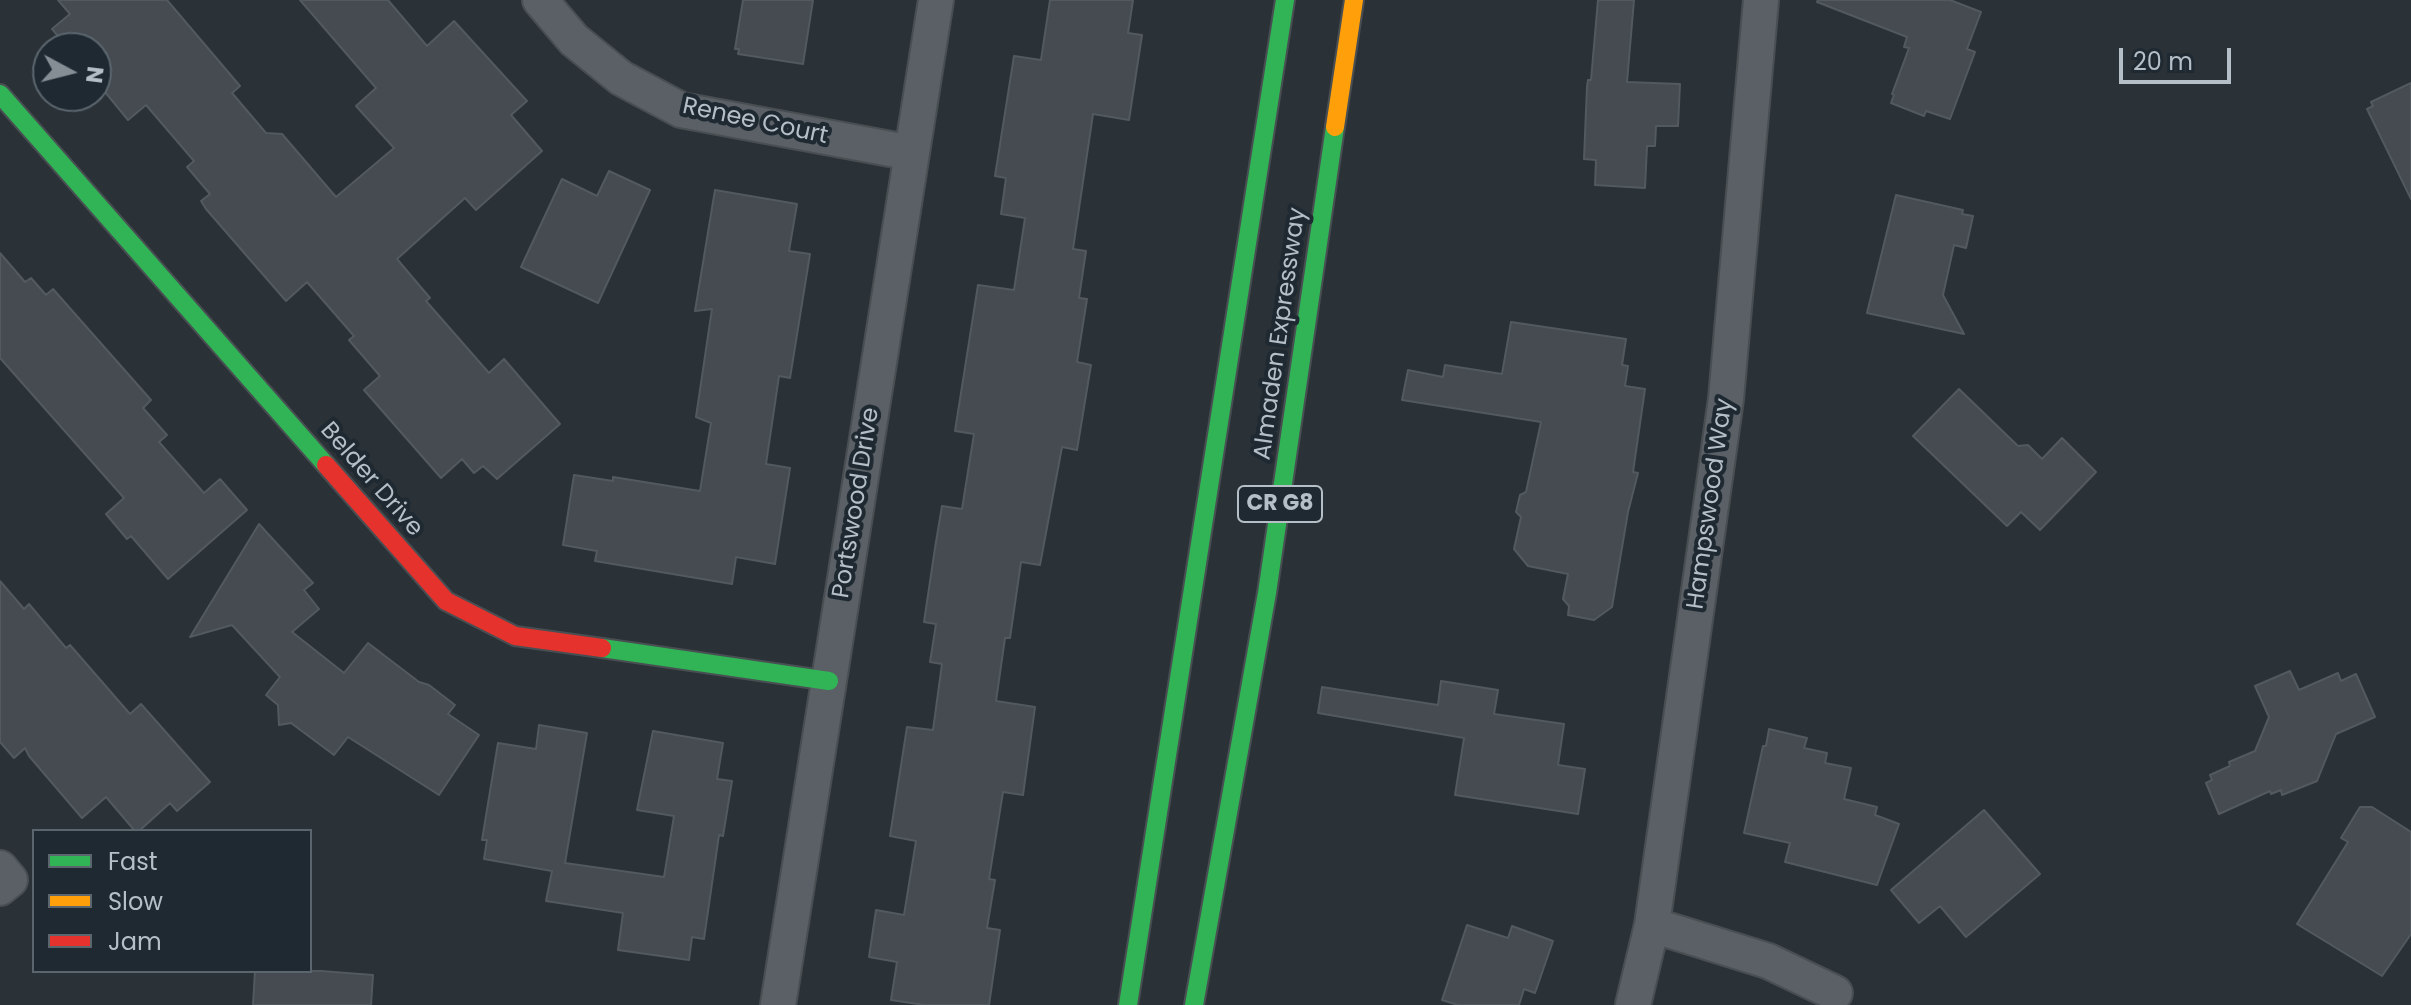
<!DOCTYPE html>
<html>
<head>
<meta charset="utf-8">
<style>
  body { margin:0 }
  #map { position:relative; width:2411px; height:1005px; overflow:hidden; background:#2b3237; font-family:Poppins,sans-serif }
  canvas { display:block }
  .legend { position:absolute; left:32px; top:829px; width:280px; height:144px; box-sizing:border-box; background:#1e2931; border:2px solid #5a656d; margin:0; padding:10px 14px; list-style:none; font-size:24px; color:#b5bfc7 }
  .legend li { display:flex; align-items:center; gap:16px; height:40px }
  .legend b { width:40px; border:2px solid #5a656d }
  .north { position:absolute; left:32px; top:32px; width:80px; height:80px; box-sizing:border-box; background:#1e2931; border:2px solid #5a656d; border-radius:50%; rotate:97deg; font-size:22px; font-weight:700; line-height:32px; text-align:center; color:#b5bfc7 }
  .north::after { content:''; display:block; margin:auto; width:28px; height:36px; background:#858e95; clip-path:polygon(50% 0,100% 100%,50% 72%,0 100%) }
  .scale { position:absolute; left:2119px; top:48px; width:112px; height:36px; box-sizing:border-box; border:4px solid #b5bfc7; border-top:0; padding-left:10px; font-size:24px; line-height:28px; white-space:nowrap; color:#b5bfc7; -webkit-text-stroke:6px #1e2931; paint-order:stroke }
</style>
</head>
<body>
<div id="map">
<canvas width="2411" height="1005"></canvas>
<ul class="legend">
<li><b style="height:10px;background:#30b455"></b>Fast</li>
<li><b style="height:10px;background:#ff9f0a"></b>Slow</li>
<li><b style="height:10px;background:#e5322d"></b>Jam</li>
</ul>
<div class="north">N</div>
<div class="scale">20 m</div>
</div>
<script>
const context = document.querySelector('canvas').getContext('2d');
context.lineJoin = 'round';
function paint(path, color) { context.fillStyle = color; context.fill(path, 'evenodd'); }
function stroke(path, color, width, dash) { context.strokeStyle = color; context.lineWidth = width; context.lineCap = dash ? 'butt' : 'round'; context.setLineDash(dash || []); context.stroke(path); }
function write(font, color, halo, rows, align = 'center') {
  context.font = font + ' Poppins,sans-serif'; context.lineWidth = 8; context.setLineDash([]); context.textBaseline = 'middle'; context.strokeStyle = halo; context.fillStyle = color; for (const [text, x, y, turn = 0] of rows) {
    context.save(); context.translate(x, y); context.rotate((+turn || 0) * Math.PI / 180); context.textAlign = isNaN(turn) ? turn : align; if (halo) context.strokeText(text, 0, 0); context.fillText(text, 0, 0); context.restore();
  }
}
const building = new Path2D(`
  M58,0H167L240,86L232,93L266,133L282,134L336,197L394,148L356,106L376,88L300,0H388L427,46L454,21L527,101L511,115L542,151L476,210L465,198L397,259L430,298L426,301L489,373L504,359L560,424L497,479L483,466L474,473L462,459L441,478L364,390L380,376L349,340L354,336L307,282L286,301L206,209L201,201L210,194L187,167L194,161L146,105L128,120L96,81V48H68L52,29L70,14Z
  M743,0H813L803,64L738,54L739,49H735Z
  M1050,0H1133L1128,33L1142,35L1129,120L1093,114L1073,249L1086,251L1079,298L1087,299L1077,362L1091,365L1077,450L1062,447L1040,565L1021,562L1010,638H1005L996,701L1035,707L1023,795L1003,792L989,879L995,880L987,928L1000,930L989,1005H924L891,1000L897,962L869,957L876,910L904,915L916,841L890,836L907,727L933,730L942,664L930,662L936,624L924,622L935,548L942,506L962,509L974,434L955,431L978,285L1014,290L1025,218L1001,214L1006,178L995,176L1014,56L1041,60Z
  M1598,0H1634L1627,82L1680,84L1678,126H1656L1655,146H1647L1645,188L1595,185L1596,160L1584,159L1587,87L1588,80H1591Z
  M1818,0H1950L1981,12L1967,49L1975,52L1950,119L1926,111L1924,116L1891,103L1894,95L1892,94L1909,48L1904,47L1907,37L1817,2Z
  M2411,83V199L2367,109L2373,106L2371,102Z
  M609,171L650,190L598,303L521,267L562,179L597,196Z
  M715,190L797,204L789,251L810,254L790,378L779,376L766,464L790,468L775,564L736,557L732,584L595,561L597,551L563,545L574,475L613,481V477L700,491L711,423L696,417L712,309L695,311Z
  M1896,195L1963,210L1962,214L1973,216L1966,248L1954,245L1943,295L1964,334L1867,313Z
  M0,253L25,282L31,278L46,295L53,289L151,400L143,408L167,435L159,442L204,493L220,479L247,510L168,579L131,536L127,539L106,514L124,498L0,358Z
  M1511,322L1626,339L1622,365L1628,366L1625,386L1645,389L1633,472L1638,473L1628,512L1612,607L1594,620L1568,615L1569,606L1563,599L1568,574L1528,566L1514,549L1521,517L1516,512L1520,495L1526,492L1541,422L1402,400L1408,370L1443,377L1445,365L1502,374Z
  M1959,389L2018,446L2028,445L2042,459L2062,438L2096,472L2040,530L2021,512L2007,526L1913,436Z
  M259,524L313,583L304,590L319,609L292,632L344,673L368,643L419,682L429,685L455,705L448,714L479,735L439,795L348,737L334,755L291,723L279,725L278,705L266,695L280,677L232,625L190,637Z
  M0,581L24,609L29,604L66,648L70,645L130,714L141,704L210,782L177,811L170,803L139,831H135L106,797L82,818L29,756L25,748L14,758L0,742Z
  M2290,671L2299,690L2338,673L2341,681L2356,674L2375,717L2336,734L2317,781L2282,795L2281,790L2271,794L2270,791L2219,814L2206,783L2212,780L2210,775L2230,766L2229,762L2255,751L2269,717L2255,686Z
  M1441,681L1498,690L1494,714L1564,724L1558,765L1585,769L1578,814L1455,795L1464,738L1318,713L1322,687L1438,705Z
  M539,725L587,733L565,863L664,877L674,816L637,810L653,731L723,743L717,779L732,781L723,836L719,835L704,939L692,937L689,960L618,950L623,913L546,901L552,871L484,859L487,840H482L498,743L536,749Z
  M1769,729L1807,738L1804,748L1827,753L1825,763L1851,768L1844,799L1877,807L1875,815L1899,824L1877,885L1785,862L1790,843L1744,833L1763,746H1766Z
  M2360,807H2372L2411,832V934L2382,976L2297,924L2348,842L2341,838Z
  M1984,810L2040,874L1966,937L1940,906L1919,923L1891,890Z
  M1467,925L1508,938L1512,926L1553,941L1535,993L1524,989L1519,1005H1458L1442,1000Z
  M255,971H321L373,975L371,1005H253Z`);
const street = new Path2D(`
  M540,0L574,40L621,78L681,110L912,153
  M0,868L10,880L0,888
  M1652,925L1768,961L1835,993
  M778,1005L936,0
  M1633,1005L1652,925L1726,399L1761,0`);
const fast = new Path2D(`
  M0,94L326,465
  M602,648L829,681
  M1128,1005L1285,0
  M1194,1005L1267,593L1335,127`);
const slow = new Path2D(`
  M1335,127L1354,0`);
const jam = new Path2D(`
  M326,465L446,601L515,636L602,648`);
const shields = [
  [1280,504,84]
];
const shieldNames = [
  ["CR G8",1280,504]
];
const streetNames = [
  ["Renee Court",755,122,12],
  ["Almaden Expressway",1281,334,-82],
  ["Belder Drive",371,480,49],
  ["Portswood Drive",857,503,-81],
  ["Hampswood Way",1711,504,-82]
];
paint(building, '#454b50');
stroke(building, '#525a5f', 2);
stroke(street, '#484e52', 38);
stroke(fast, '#484e52', 22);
stroke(slow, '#484e52', 22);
stroke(jam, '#484e52', 22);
stroke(street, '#5a6065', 34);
stroke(fast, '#30b455', 18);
stroke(slow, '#ff9f0a', 18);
stroke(jam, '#e5322d', 18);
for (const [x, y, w] of shields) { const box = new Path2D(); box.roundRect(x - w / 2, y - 18, w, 36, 6); context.fillStyle = '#1e2931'; context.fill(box); stroke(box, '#b5bfc7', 2); }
write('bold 22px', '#b5bfc7', null, shieldNames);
write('24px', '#b5bfc7', '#1e2931', streetNames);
</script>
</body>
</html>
